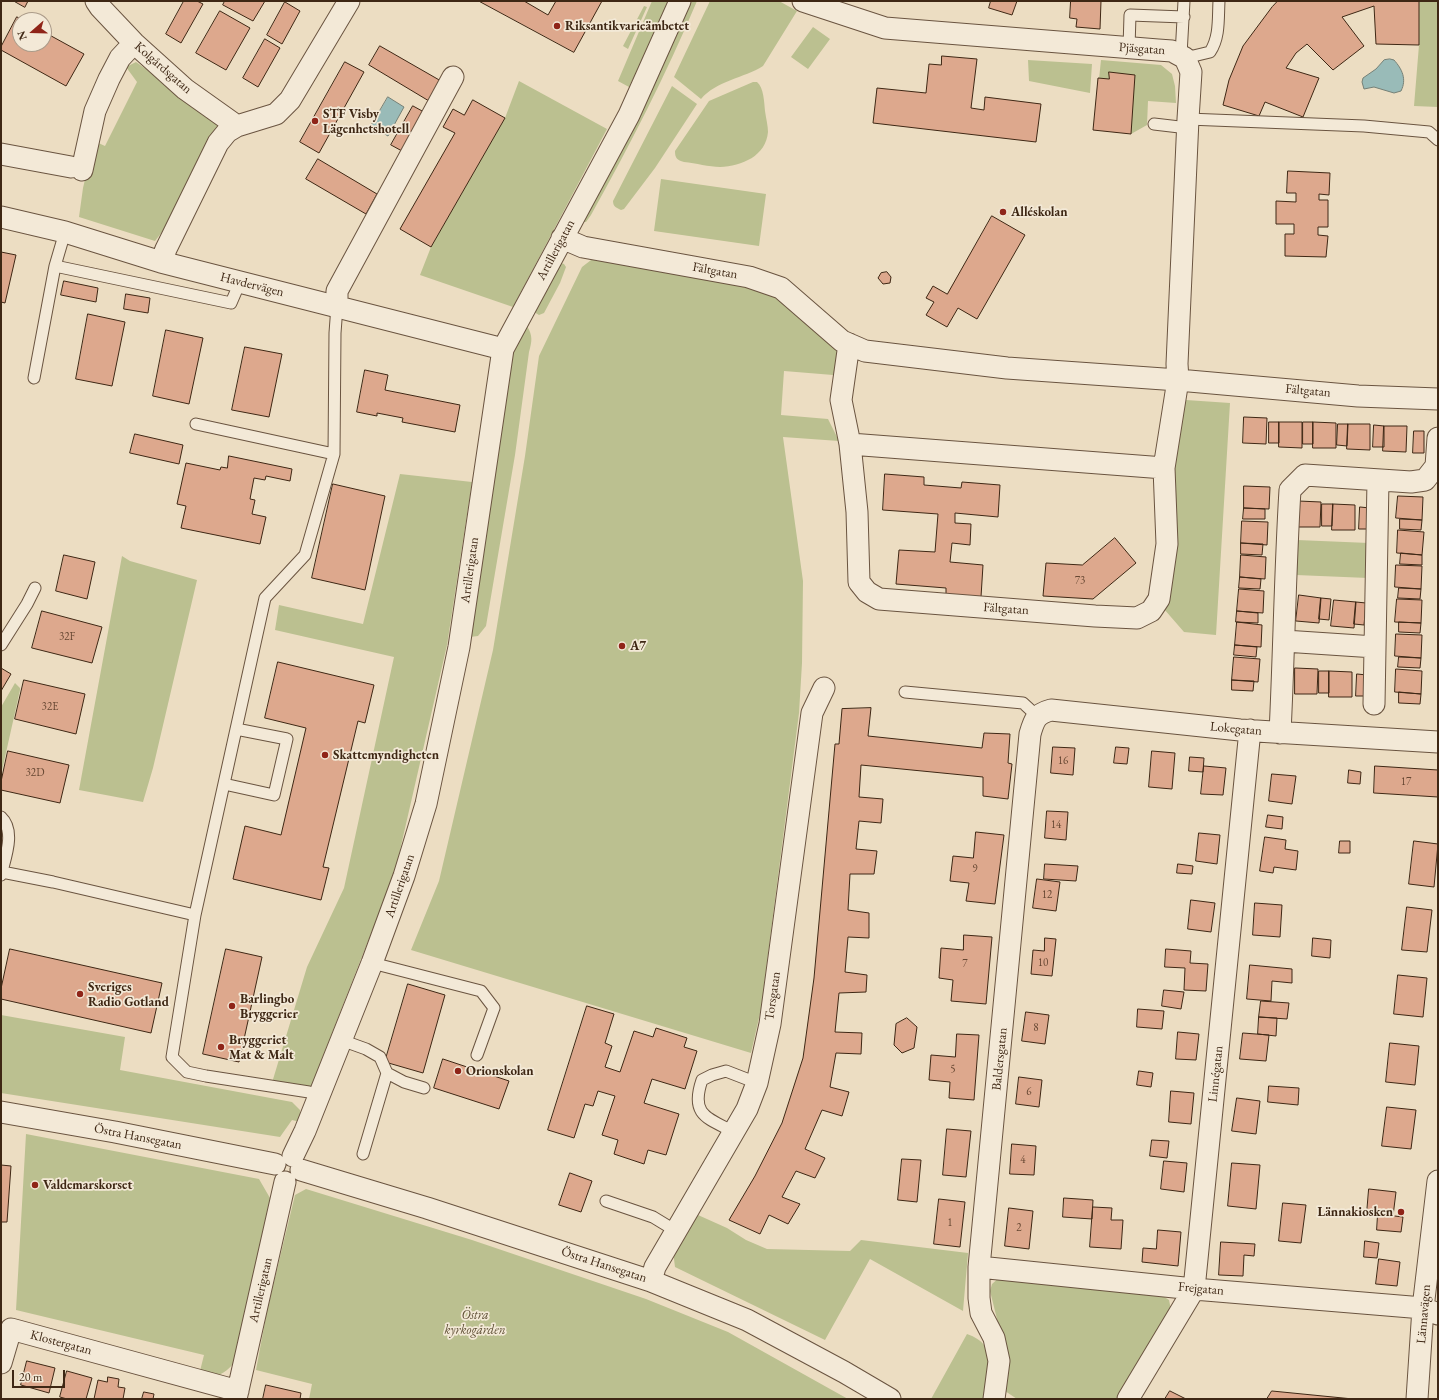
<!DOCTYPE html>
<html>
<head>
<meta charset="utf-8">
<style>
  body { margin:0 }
  #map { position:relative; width:1439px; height:1400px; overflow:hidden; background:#ecddc2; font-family:"EB Garamond",serif }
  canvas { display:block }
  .frame { position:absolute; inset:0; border:2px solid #3e2714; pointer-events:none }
  .north { position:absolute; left:12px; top:12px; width:40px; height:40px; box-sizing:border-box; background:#f3e9d7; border:1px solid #ab9b89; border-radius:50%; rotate:250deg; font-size:11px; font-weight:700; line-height:16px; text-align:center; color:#3e2714 }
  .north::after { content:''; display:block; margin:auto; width:14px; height:18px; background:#8f2418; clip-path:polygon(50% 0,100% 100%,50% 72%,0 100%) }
  .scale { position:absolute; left:12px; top:1370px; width:53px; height:18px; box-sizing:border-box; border:2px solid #3e2714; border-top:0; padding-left:5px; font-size:12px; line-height:14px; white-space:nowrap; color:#3e2714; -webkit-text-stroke:3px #f3e9d7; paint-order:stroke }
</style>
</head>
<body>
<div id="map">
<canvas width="1439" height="1400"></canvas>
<div class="frame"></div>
<div class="north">N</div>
<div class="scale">20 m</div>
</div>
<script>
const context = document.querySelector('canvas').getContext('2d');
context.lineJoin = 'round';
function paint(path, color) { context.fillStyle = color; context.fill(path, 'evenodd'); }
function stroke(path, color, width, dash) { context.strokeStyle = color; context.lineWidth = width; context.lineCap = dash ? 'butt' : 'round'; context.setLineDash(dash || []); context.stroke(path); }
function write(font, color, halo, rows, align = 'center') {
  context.font = font + ' "EB Garamond",serif'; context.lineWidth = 3.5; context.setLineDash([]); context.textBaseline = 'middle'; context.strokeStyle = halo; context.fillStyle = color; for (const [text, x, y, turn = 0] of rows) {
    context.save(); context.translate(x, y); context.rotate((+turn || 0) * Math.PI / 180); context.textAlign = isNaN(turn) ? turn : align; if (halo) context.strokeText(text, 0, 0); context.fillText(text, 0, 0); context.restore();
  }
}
const green = new Path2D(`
  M652,1H668L652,40L629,87L618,81Z
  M689,1H697C666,75 630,145 591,215L586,222H583L581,220Z
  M710,1H779L797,11L763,66C744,78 716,81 701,99L674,77Z
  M1419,1H1438V107L1414,106L1419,45Z
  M644,6L647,7L628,49L623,46Z
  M813,27L830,39L808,69L791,57Z
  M1028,60L1092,64L1090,93L1029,81Z
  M1101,60L1161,65L1172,74L1175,86L1176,103L1148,101L1147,125L1131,134L1109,72V79H1099Z
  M136,62L213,116L219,131L172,219L155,241L79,217L83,188L94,141L105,146L137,82L126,67Z
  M519,81L607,129L513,307L420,275L431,247L505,118Z
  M753,82H757C764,88 764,102 765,111C766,118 768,126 768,132C766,156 742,166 720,167C709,167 696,163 684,162C677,160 675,158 675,151L709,101Z
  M672,86L697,104L655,168L624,209L621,210C617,208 613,207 613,201Z
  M661,179L766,194L759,246L654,231Z
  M595,257L749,287L782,297L842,350L833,375L784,371L781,415L828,419L839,441L783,437L803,581L802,663L799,713L761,1009L751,1053L411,950L439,881L493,650L525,456L539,356L582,267Z
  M561,263L564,264L566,267L560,283L544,313L539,315L534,312Z
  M527,326C533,336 532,341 529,352L515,455L486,626L478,636L470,637L513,352Z
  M1186,400L1230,403L1216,635L1184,632L1164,609L1170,467L1179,403Z
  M400,474L472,482L447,645L395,872L309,1092L271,1086L307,967L344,888L394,657L275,630L279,605L363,624Z
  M1297,540L1369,543L1368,578L1296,575Z
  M122,556L130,561L197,580L153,768L143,802L79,790Z
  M15,683L20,688V690L1,775V707Z
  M1,1015L125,1037L120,1070L292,1102L300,1110V1122L292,1120L280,1137L1,1093Z
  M26,1134L259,1179L270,1198L234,1363C221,1377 218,1377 200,1371L204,1355L16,1310Z
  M306,1189L472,1240L646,1299L728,1332L848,1399H309L312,1384L256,1370L267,1311L295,1195Z
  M698,1215L727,1228L746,1240L767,1249L850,1251L861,1240L968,1253L963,1311L870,1259L825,1340L675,1267L673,1251Z
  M1002,1275L1155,1291L1169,1300L1171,1310L1119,1399H1017L1005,1391L1008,1363L990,1291L992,1284Z
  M967,1334C1000,1345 989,1373 983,1399H931Z`);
const water = new Path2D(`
  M1390,59L1394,60C1402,69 1407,79 1401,91L1394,93L1374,87L1364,89L1362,82L1363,78L1376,69L1384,60Z
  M388,97L404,107L388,136L371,126Z`);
const building = new Path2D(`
  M14,1H28L25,7Z
  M184,1H197L203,4L181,43L166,34Z
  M225,1H265L253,21L223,5Z
  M479,1H524L548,15L556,1H602L574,52Z
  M991,1H1017L1012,15L989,8Z
  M1071,1H1101L1100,29L1076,27L1077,19L1070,18Z
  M1278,1H1419V45L1376,44L1374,6L1342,17L1364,46L1333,70L1307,44L1296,53L1286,68L1319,78L1303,117L1265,102L1259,116L1223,105L1229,80L1243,46L1272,7Z
  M285,2L300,11L282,44L267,35Z
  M220,11L250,28L226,70L196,53Z
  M17,17L23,20H20V44H44V32L84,54L66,86L1,50V47Z
  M265,39L280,48L258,87L243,78Z
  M380,46L441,81L429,101L369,65Z
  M942,56L977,59L971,108L984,110L985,97L1041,104L1036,142L873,123L877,88L926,93L929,64L941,65Z
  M345,62L364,72L319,153L300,142Z
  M1109,72L1135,75L1131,134L1093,130L1098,78L1109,79Z
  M473,100L505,118L431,247L400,229L455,133L443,127L453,109L464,115Z
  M413,106L424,112L402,151L391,145Z
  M318,159L377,194L366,214L306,179Z
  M1288,171L1330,173L1329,195L1319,194V200H1328V227H1318V235L1328,236L1326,257L1285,256V234H1294V224H1276V201L1296,202V193H1287Z
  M992,216L1025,235L977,319L958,308L947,327L926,315L934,302L926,298L933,286L947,294Z
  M1,252L16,255L5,303L1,302Z
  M887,272L891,277L890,283L883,284L878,278L881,273Z
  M64,281L98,288L96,302L61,295Z
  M126,294L150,298L148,313L124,309Z
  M88,314L125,322L112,386L76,379Z
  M166,330L203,338L189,404L153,396Z
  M245,347L282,354L269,417L232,410Z
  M365,370L388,375L385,390L460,405L455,432L402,422L403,418L377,413V416L357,412Z
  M1244,417L1267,418L1266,444L1243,443Z
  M1269,422H1279V443H1269Z
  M1279,422H1302V448L1279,447Z
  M1303,422H1313V444H1303Z
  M1313,422L1336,423V448H1313Z
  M1338,424H1348L1347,446L1337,445Z
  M1348,424H1370V450L1347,449Z
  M1374,425L1384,426V447H1373Z
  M1384,426H1407L1406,452L1383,451Z
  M1414,431H1424V453H1413Z
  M135,434L183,445L179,464L130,453Z
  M229,456L292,469L290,481L266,476L265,480L254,478L250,499L255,500L252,514L266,517L260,544L181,528L186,506L177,504L186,463L220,470L221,467L227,468Z
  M885,474L924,477V485L961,488L962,482L1000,485L998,517L955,513V523L971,524L970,545L952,543L950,562L983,565L981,597L946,595V588L896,584L899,550L935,552L938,514L883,510Z
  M333,484L385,496L365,590L312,578Z
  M1244,486L1270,487L1269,509L1244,508Z
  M1398,496L1423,497L1422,520L1396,518Z
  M1298,501L1321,502L1320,527H1298Z
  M1322,504H1333L1332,526H1322Z
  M1333,504L1355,505V530H1332Z
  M1360,507L1370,508L1369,529H1359Z
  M1244,508L1265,509V519H1243Z
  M1400,519L1422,520L1421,530L1400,529Z
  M1242,521L1268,522L1267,545L1241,543Z
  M1398,530L1424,532L1422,555L1397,553Z
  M1115,538L1136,563L1093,599L1043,596L1046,563L1082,565Z
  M1241,543L1263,544L1262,555L1241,554Z
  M1401,553L1422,555V565L1400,564Z
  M64,555L95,562L87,599L56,591Z
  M1241,555L1266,557L1265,579L1240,577Z
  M1396,565L1422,566L1421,589L1395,587Z
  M1240,577L1261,579L1260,589L1239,588Z
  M1399,588L1421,589L1420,599L1398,598Z
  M1239,589L1264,591L1263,613L1237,611Z
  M1299,595L1321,598L1319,623L1296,621Z
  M1321,598L1331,599L1329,620L1319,619Z
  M1397,599L1422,600L1421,623L1395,622Z
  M1334,600L1356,602L1354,628L1331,626Z
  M1356,602L1366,603L1364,625L1354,624Z
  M42,611L102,627L92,663L32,648Z
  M1237,611L1258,613V623L1236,622Z
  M1237,622L1262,625L1261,647L1235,645Z
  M1399,622L1421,623L1420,633L1399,632Z
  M1396,634L1422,635L1421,658L1395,656Z
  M1235,645L1257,647L1256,657L1234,655Z
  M1234,657L1260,659L1258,682L1232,680Z
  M1399,657L1421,658L1420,668L1398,667Z
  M278,662L374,685L365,723L358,721L323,867L329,868L321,900L233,879L245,826L281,835L306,728L265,718Z
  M1,668L11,674L1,691Z
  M1295,668L1318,669L1317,694H1295Z
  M1396,669L1422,671L1421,694L1395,692Z
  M1319,671H1329V693H1319Z
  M1329,671L1352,672V697H1329Z
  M1357,674L1367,675L1366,696H1356Z
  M24,680L85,694L76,734L15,719Z
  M1232,680L1254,681L1253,691L1232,690Z
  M1399,692L1421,694L1420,704L1399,703Z
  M871,708L868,736L982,748L984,733L1010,734L1008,763L1012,764L1008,799L983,796V777L861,765L859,797L883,799L881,823L859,821L856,849L877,851L874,874H850L848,910L869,913V938L848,937L845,972L867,975L866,992L839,993L835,1032L862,1033L861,1054L836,1053L830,1087L849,1092L842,1116L822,1110L805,1149L825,1158L815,1178L796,1171L782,1197L800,1204L788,1224L769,1215L760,1234L729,1220L755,1176L782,1123L803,1058L814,978L835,744H839L842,709Z
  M1053,747L1075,748L1073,775L1051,773Z
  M1116,747L1129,748L1127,764L1114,763Z
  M8,751L69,765L60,803L1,790V782Z
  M1152,751L1175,753L1172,789L1149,787Z
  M1190,757L1204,758L1203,772L1189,771Z
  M1204,766L1226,768L1223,795L1201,794Z
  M1375,766L1438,770V797L1374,793Z
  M1349,770L1361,772L1360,784L1348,783Z
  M1272,774L1296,776L1292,804L1269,801Z
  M1047,811L1068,812L1066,840L1045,838Z
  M1268,815L1283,817L1282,829L1266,827Z
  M976,832L1004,835L995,904L966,901L969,883L950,881L953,856L973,858Z
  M1199,833L1220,835L1217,864L1196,861Z
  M1265,837L1286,840L1285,849L1298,851L1296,870L1274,867L1273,873L1260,871Z
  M1340,841H1350V853H1339Z
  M1414,841L1438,844L1434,887L1409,884Z
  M1045,864L1078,866L1076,881L1044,879Z
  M1178,864L1193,866L1192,874L1177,873Z
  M1037,879L1060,882L1056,911L1033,908Z
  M1191,900L1215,903L1211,932L1188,929Z
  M1255,903L1282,905L1280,937L1253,935Z
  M1407,907L1432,910L1427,952L1402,950Z
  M964,935L992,937L986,1004L951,1001L953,980L939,978L941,948L963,950Z
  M1045,938L1056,939L1052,976L1031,974L1033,950L1044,951Z
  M1313,938L1331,940L1330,958L1312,956Z
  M10,949L162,983L151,1033L1,999V989Z
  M226,949L262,957L239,1062L203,1054Z
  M1166,949L1191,951L1190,963L1208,964L1206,991L1184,990L1185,968L1165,967Z
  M1250,965L1292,969V983L1272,981L1271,1001L1247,999Z
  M1398,975L1427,978L1423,1017L1394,1014Z
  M408,984L445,995L423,1073L385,1062Z
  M1164,990L1184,992L1181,1009L1162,1006Z
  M1261,1001L1289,1003L1287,1019L1259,1017Z
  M587,1006L614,1014L605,1043L612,1046L605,1067L620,1072L634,1031L653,1037L656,1028L687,1038L684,1047L697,1051L685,1089L652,1079L644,1103L679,1114L666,1155L648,1150L644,1164L614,1154L618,1140L602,1135L615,1096L598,1091L593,1106L585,1104L574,1138L548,1130Z
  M1138,1009L1164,1011L1162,1029L1137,1027Z
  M1026,1012L1049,1015L1045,1044L1022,1041Z
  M1259,1017L1277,1018L1276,1036L1258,1034Z
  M907,1018L917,1027L914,1048L902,1053L894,1045L896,1024Z
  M1178,1032L1199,1034L1196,1060L1176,1059Z
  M1243,1033L1269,1035L1266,1061L1240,1059Z
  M957,1034L979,1035L974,1100L949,1098L950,1082L929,1080L931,1055L955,1057Z
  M1390,1043L1419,1046L1415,1085L1386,1082Z
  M443,1059L509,1081L499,1109L434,1088Z
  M1139,1071L1153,1073L1151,1087L1137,1085Z
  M1019,1077L1042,1080L1039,1107L1016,1104Z
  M1269,1086L1299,1088L1298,1105L1268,1102Z
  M1171,1091L1194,1093L1191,1124L1169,1122Z
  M1237,1098L1260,1101L1256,1134L1232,1131Z
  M1387,1107L1416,1110L1411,1149L1382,1146Z
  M947,1129L971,1131L966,1177L943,1175Z
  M1152,1140L1169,1141L1167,1158L1150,1156Z
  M1012,1144L1036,1146L1034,1175L1010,1174Z
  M902,1159L921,1160L917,1202L898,1200Z
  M1164,1161L1187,1163L1184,1192L1161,1189Z
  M1232,1163L1260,1165L1256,1209L1228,1206Z
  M1,1165L11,1166L7,1222H1Z
  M570,1173L592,1181L581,1212L559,1205Z
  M1369,1189L1396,1192L1393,1216L1367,1213Z
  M1064,1198L1093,1200L1092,1219L1063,1217Z
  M939,1199L965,1202L960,1247L934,1244Z
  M1283,1203L1306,1205L1301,1243L1279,1241Z
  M1093,1207L1112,1208L1111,1220H1123L1121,1249L1090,1247Z
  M1009,1208L1033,1211L1029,1249L1005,1246Z
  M1378,1214L1403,1217L1401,1232L1377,1230Z
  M1158,1230L1181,1232L1178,1266L1142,1262L1143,1248L1156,1249Z
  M1365,1241L1379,1243L1377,1258L1364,1257Z
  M1221,1242L1255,1244L1254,1256L1244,1255L1243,1276L1219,1275Z
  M1379,1259L1400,1262L1397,1286L1376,1284Z
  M27,1361L55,1368L49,1393L21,1385Z
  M67,1371L92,1378L86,1399H67L60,1397Z
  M108,1377L119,1379L118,1387L125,1388L123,1399H94L98,1380L107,1382Z
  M266,1385L301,1393L300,1399H263Z
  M1170,1391L1186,1399H1165Z
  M1272,1391L1353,1399H1267Z
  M144,1392L154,1394L153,1399H142Z`);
const service = new Path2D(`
  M1129,48L1130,15L1184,17
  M1181,55L1184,1
  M1185,58L1210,52C1220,37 1218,18 1219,1
  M1188,119L1364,126L1429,132L1438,140
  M1154,124L1188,128
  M65,232L55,266L231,303L240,282
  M34,378L55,266
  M196,424L334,454
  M1,645L27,604L35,588
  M905,692L1023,703L1037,716
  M224,784L274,795L287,739L236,729
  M1,817C16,831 5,858 1,875
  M2,872L53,882L195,915
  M372,963L481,991L494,1008L477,1055
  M341,1040L366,1049L380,1057L387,1073L363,1154
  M387,1073L404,1082L424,1088
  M318,1096L309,1092L206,1076L187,1072L172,1057L195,915L265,598L305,555L334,454L335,333L337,306
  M734,1132C707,1118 690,1115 702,1080L712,1075L726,1071L757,1083
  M606,1201L653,1217L676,1231`);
const minor = new Path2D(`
  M96,1L100,7L134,43L185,89L237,126
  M803,1L885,28L1158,50L1172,51L1185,58L1191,72L1188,119L1177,364L1178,380L1164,468L1167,544L1159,599L1151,611L1137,618L1095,616L879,599L867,592L859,582L857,512L850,444L841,400L849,344
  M1,154L71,167
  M82,170L95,111L109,79L120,58L134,43
  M1,217L65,232L161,262L503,349
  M562,238L583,247L749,277L781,288L842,341L865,351L1007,368L1178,380L1358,396L1438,399
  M161,262L166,249L218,143L227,132L237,126L276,114L290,100L349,1
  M337,306V291L453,77
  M850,444L1164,468
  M1284,641L1375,647
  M1374,704L1378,480
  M1280,733C1284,652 1285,571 1290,490L1305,475L1411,482L1425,480L1436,466L1438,438
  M1,1112L115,1132L275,1164
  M293,1156L305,1131L372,963L404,876L426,804L459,647L503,349L629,115L680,1
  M301,1170L427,1208L651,1281L747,1320L844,1372L890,1399
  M979,1267L1194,1289L1423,1308L1438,1314
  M651,1281L655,1267L676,1231L747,1109L757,1083L770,1024L812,713L824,688
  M1,1363L11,1329L238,1391
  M236,1399L285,1182
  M994,1399L999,1361L994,1338L981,1313L979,1298V1267L1030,734C1034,720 1036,714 1051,710L1240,730L1438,742
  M1128,1399L1194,1289L1250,730
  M1417,1399L1423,1308L1438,1181`);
const markers = [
  [557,26,4,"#8f2418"],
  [315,121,4,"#8f2418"],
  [1003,212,4,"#8f2418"],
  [622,646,4,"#8f2418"],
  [325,755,4,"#8f2418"],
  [80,994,4,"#8f2418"],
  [232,1006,4,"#8f2418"],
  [221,1047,4,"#8f2418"],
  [458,1071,4,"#8f2418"],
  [35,1185,4,"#8f2418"],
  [1401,1212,4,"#8f2418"]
];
const numberNames = [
  ["73",1080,581],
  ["32F",67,637],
  ["32E",50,707],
  ["16",1063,761],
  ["32D",35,773],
  ["17",1406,782],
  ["14",1056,825],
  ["9",975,869],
  ["12",1047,895],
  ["10",1043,963],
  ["7",965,964],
  ["8",1036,1028],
  ["5",953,1069],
  ["6",1029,1092],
  ["4",1023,1160],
  ["1",950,1223],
  ["2",1019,1228]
];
const poiNames = [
  ["Riksantikvarieämbetet",565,26],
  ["STF Visby",323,114],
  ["Lägenhetshotell",323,129],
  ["Alléskolan",1011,212],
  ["A7",630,646],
  ["Skattemyndigheten",333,755],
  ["Sveriges",88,987],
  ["Radio Gotland",88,1002],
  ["Barlingbo",240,999],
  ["Bryggerier",240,1014],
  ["Bryggeriet",229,1040],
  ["Mat & Malt",229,1055],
  ["Orionskolan",466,1071],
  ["Valdemarskorset",43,1185],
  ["Lännakiosken",1393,1212,"right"]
];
const streetNames = [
  ["Pjäsgatan",1142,49,4],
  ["Kolgårdsgatan",163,68,41],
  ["Artillerigatan",556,250,-62],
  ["Fältgatan",715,271,10],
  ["Havdervägen",252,285,14],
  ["Fältgatan",1308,391,5],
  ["Artillerigatan",470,570,-82],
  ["Fältgatan",1006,609,4],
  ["Lokegatan",1236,729,5],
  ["Artillerigatan",400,886,-71],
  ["Torsgatan",773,996,-82],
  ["Baldersgatan",1000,1059,-84],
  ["Linnégatan",1216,1074,-84],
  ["Östra Hansegatan",138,1137,11],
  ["Östra Hansegatan",604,1265,18],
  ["Frejgatan",1201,1289,5],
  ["Artillerigatan",261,1290,-77],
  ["Lännavägen",1424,1314,-85],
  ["Klostergatan",61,1343,15]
];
const parkNames = [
  ["Östra",475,1315],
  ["kyrkogården",475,1330]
];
paint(green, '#bbc090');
paint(water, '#99bbb8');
stroke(water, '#758076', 1);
paint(building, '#dda88d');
stroke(building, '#3e2714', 1);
stroke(service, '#6a5440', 13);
stroke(minor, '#6a5440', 23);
stroke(service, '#f3e9d7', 11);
stroke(minor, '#f3e9d7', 21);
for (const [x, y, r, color] of markers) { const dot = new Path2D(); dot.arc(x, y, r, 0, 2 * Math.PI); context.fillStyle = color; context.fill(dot); stroke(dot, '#f3e9d7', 1.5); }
write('11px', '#664732', null, numberNames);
write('bold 13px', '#3e2714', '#f3e9d7', poiNames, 'left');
write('13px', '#3e2714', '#f3e9d7', streetNames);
write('italic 13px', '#5d4d33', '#f3e9d7', parkNames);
</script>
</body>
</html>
